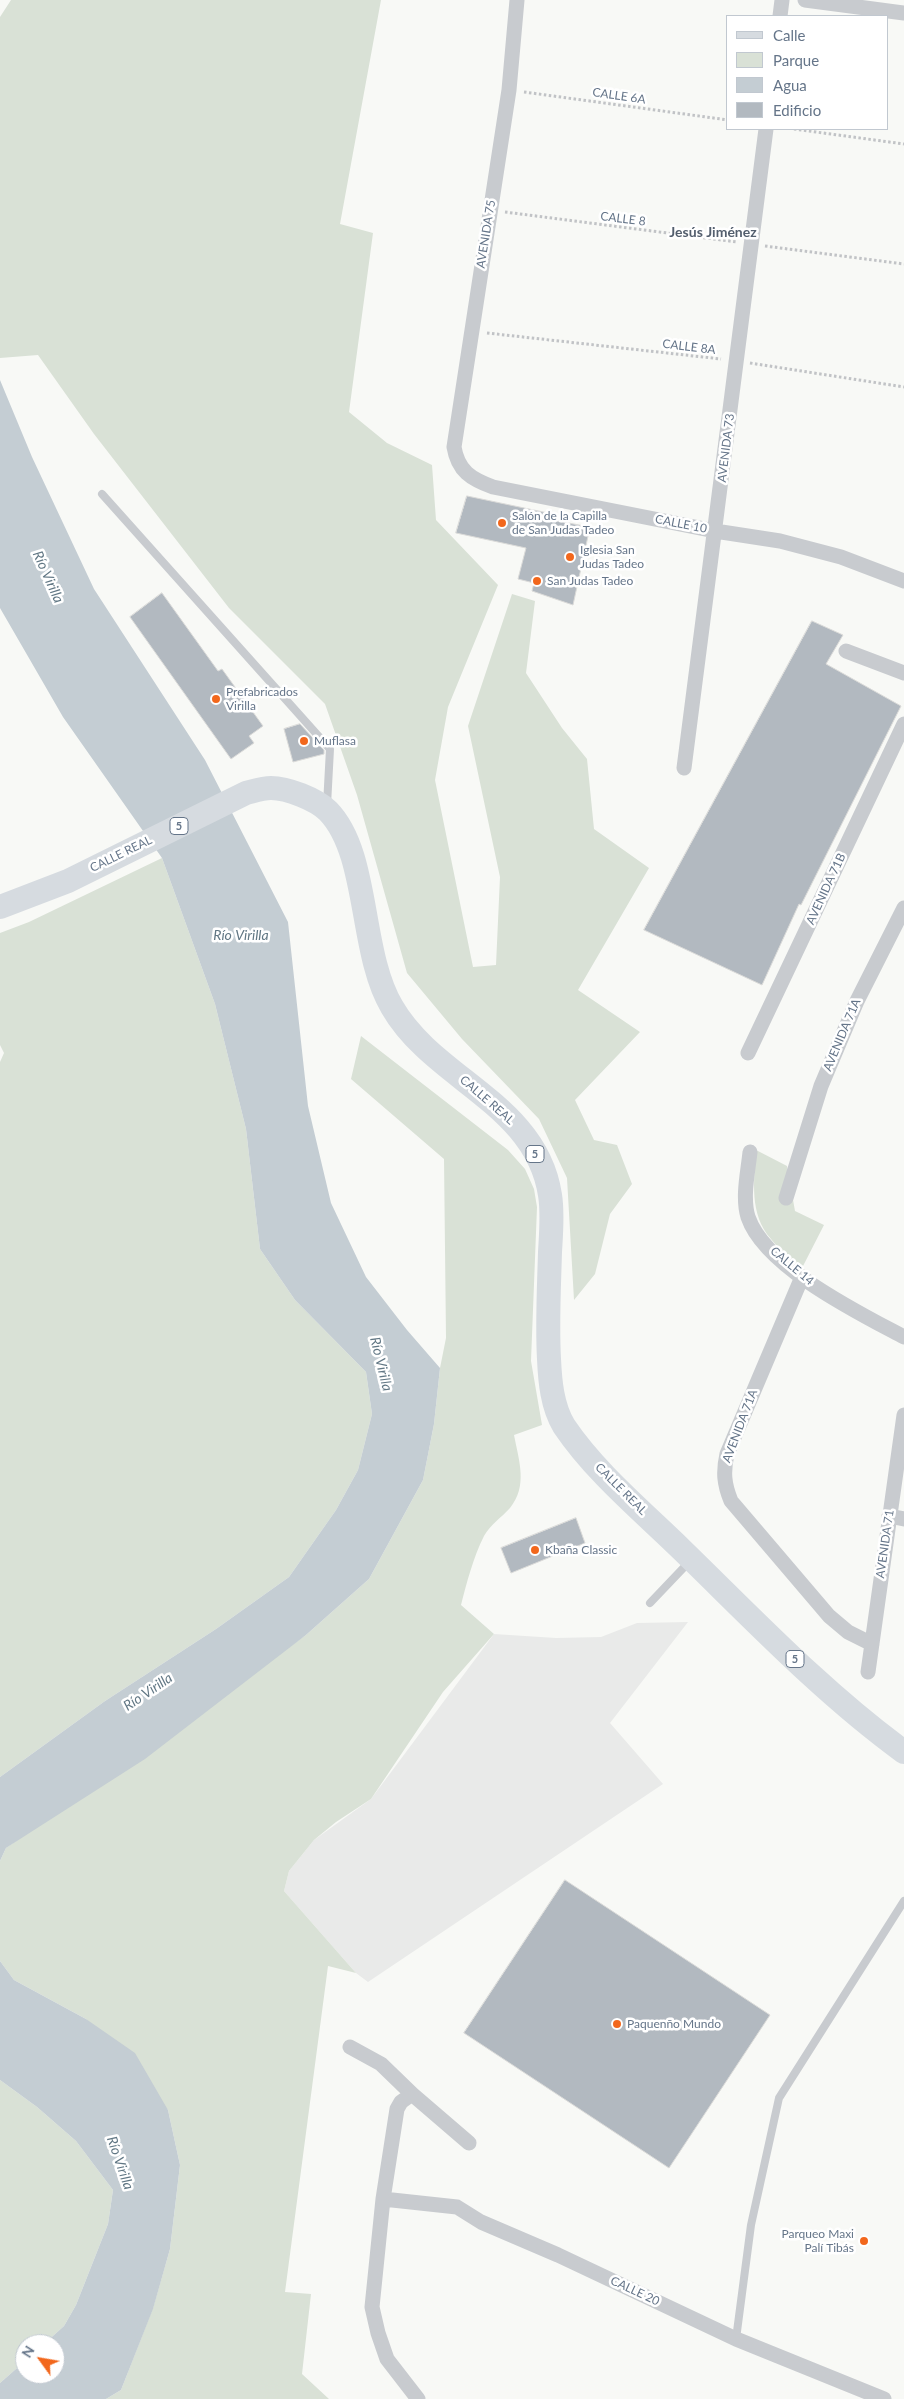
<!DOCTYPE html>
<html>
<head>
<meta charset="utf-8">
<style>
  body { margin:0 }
  #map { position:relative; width:904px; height:2399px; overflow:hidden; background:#f8f9f6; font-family:Lato,sans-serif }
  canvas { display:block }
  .legend { position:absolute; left:726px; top:15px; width:162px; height:115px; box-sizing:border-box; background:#fff; border:1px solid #c1c8d0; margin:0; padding:6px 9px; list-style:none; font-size:15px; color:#657589 }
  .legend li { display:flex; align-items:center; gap:10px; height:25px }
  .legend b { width:25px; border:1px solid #c1c8d0 }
  .north { position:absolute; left:15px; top:2334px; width:50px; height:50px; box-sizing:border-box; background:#fff; border:1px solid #c1c8d0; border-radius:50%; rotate:302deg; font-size:14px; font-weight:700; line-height:20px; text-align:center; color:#657589 }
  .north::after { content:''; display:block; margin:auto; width:18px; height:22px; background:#f2671c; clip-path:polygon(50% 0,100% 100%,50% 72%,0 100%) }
</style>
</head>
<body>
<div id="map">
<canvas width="904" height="2399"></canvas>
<ul class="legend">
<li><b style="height:6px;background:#d6dbe0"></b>Calle</li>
<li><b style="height:14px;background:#d9e1d6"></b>Parque</li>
<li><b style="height:14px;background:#c4cdd3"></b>Agua</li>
<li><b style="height:14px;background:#b2b9c0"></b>Edificio</li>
</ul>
<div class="north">N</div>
</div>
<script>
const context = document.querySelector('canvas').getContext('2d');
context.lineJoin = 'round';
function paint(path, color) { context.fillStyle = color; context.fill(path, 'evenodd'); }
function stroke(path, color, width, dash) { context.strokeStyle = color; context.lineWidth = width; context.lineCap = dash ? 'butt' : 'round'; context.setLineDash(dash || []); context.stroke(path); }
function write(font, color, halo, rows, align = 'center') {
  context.font = font + ' Lato,sans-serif'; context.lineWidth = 5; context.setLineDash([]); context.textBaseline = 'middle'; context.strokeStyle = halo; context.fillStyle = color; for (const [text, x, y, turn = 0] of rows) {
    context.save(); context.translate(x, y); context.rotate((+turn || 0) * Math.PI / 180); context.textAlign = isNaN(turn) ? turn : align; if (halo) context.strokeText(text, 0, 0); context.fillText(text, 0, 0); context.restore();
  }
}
const built = new Path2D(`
  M688,1622L610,1723L663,1784L368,1982L356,1973L284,1891L289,1871L314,1840L371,1799L494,1634L556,1638L601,1637L637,1623Z`);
const green = new Path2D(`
  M11,0H381L340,224L373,233L349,412L387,443L432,465L436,520L498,585L448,707L435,780L473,967L496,965L500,877L468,726L512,594L535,601L526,673L562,728L587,759L594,829L649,868L578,990L640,1032L575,1100L594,1140L617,1145L632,1184L610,1214L595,1274L574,1300L567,1178L539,1119L462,1039L407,973L357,795L325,704L229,608L94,434L38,355L0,358V17Z
  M162,858L215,1004L246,1129L260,1249L295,1300L366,1372L372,1414L358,1470L336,1510L289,1577L216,1629L105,1701L0,1777V1062L4,1053L0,1045V933L29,922Z
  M361,1036L508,1150L525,1169L534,1189L537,1207L531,1361L542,1425L514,1435C519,1461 528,1486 510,1508C501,1518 491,1524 484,1536C473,1558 467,1582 461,1605L494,1634L443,1692L371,1799L336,1822L314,1840L289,1871L284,1891L356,1973L328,1966L285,2292L311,2294L302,2374L329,2399H106L121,2390L153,2308L170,2249L180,2165L168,2110L86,2019L14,1980L0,1961V1861L6,1848L306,1635L369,1579L423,1480L434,1424L440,1368L446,1338L444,1159L351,1079Z
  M756,1150L787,1166L795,1211L824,1225L802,1268C792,1259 779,1250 771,1239C749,1214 754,1181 756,1150Z
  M0,2080L37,2107L76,2141L113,2190L108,2224L76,2305L64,2326L44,2344H25V2361L0,2383Z`);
const water = new Path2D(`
  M0,380L32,457L94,589L205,760L288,922L308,1106L331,1203L366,1277L407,1330L440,1368L434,1424L423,1480L369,1579L306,1635L145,1759L6,1848L0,1861V1777L105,1701L216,1629L289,1577L336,1510L358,1470L372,1414L366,1372L295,1300L260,1249L246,1129L215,1004L162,858L63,717L0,608Z
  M0,1961L14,1980L86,2019L135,2053L168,2110L180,2165L170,2249L153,2309L121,2390L106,2399H0V2383L25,2361V2374H55V2344H44L64,2326L76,2305L108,2224L113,2190L76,2141L37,2107L0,2080Z`);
const building = new Path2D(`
  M467,496L548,513L547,519L590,527L573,605L532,591L534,583L518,579L526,548L456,533Z
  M162,593L218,671L222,669L263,726L249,736L254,743L231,759L130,617Z
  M812,621L843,635L826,664L901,706L801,905L799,904L762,985L644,930Z
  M300,724L324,750V754L293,762L284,729Z
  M576,1518L585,1543L511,1573L501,1548Z
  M565,1880L770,2015L669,2168L464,2033Z`);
const path = new Path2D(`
  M524,92L728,120
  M794,129L904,144
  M505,212L737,242
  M765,246L904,264
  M487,333L721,359
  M750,363L904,387`);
const service = new Path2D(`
  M102,494L330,749L327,805
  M650,1603L690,1561
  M736,2339L751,2225L779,2098L904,1901`);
const minor = new Path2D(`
  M517,0L509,90L454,447C458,471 471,479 493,487L715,531L780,541L841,557L904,581
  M805,0L904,13
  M780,16L782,0
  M846,651L904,673
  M684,768L766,129
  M748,1053L904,724
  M750,1152C748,1172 742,1197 748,1217C765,1267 859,1313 904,1337
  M786,1198L821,1086L857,1001L904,908
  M802,1277L727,1454C723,1472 724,1484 731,1501L829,1616L848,1632L872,1644
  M889,1516L904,1519
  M868,1672L904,1415
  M350,2047L381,2064L412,2094L401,2102L397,2109L383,2199L372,2307L378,2333L387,2359L418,2399
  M412,2094L469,2143
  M383,2199L457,2207L481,2222L558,2255L736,2339L884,2399`);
const primary = new Path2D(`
  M0,907L68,881L246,793C254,791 263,788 271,788C287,788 316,799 328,811C370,854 359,952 392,1007C434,1080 536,1103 550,1195C553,1213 551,1234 550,1252C549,1288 547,1323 549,1359C550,1381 552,1406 564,1426C595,1472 641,1510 681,1549C753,1619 823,1693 904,1752`);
const markers = [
  [502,523,5,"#f2671c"],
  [570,557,5,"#f2671c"],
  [537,581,5,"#f2671c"],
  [216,699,5,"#f2671c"],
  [304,741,5,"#f2671c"],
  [535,1550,5,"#f2671c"],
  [617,2024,5,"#f2671c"],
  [864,2241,5,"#f2671c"]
];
const shields = [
  [179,826,18],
  [535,1154,18],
  [795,1659,18]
];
const shieldNames = [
  ["5",179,826],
  ["5",535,1154],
  ["5",795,1659]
];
const streetNames = [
  ["CALLE 6A",619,96,8],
  ["CALLE 8",623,219,7],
  ["AVENIDA 75",486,234,-81],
  ["CALLE 8A",689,347,7],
  ["AVENIDA 73",726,448,-83],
  ["CALLE 10",681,524,11],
  ["CALLE REAL",121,854,-26],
  ["AVENIDA 71B",826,889,-65],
  ["AVENIDA 71A",842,1035,-67],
  ["CALLE REAL",487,1100,41],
  ["CALLE 14",792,1266,40],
  ["AVENIDA 71A",740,1426,-69],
  ["CALLE REAL",621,1489,45],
  ["AVENIDA 71",885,1544,-82],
  ["CALLE 20",635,2291,25]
];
const poiNames = [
  ["Salón de la Capilla",512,516],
  ["de San Judas Tadeo",512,530],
  ["Iglesia San",580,550],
  ["Judas Tadeo",580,564],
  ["San Judas Tadeo",547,581],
  ["Prefabricados",226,692],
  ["Virilla",226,706],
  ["Muflasa",314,741],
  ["Kbaña Classic",545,1550],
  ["Paquenño Mundo",627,2024],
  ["Parqueo Maxi",854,2234,"right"],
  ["Palí Tibás",854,2248,"right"]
];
const neighbourhoodNames = [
  ["Jesús Jiménez",713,232]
];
const waterNames = [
  ["Río Virilla",48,577,66],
  ["Río Virilla",241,935],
  ["Río Virilla",381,1364,76],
  ["Río Virilla",148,1692,-34],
  ["Río Virilla",120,2163,71]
];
paint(built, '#e9eae9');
paint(green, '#d9e1d6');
paint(water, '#c4cdd3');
paint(building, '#b2b9c0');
stroke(building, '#dadad8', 1);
stroke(path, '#c1c3c6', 3, [2.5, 2.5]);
stroke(service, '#c8cbcf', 8);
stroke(minor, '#c8cbcf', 15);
stroke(primary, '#d6dbe0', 24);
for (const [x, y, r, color] of markers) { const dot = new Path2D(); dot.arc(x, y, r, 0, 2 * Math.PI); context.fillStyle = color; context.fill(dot); stroke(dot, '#fff', 2); }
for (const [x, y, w] of shields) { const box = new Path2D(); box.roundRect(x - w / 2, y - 8.5, w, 17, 4); context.fillStyle = '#fff'; context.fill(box); stroke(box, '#657589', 1); }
write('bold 11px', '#657589', null, shieldNames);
write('12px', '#657589', '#fff', streetNames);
write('12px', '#657589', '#fff', poiNames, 'left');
write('bold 14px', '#545f6e', '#fff', neighbourhoodNames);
write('italic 14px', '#617784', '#fff', waterNames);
</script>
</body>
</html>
